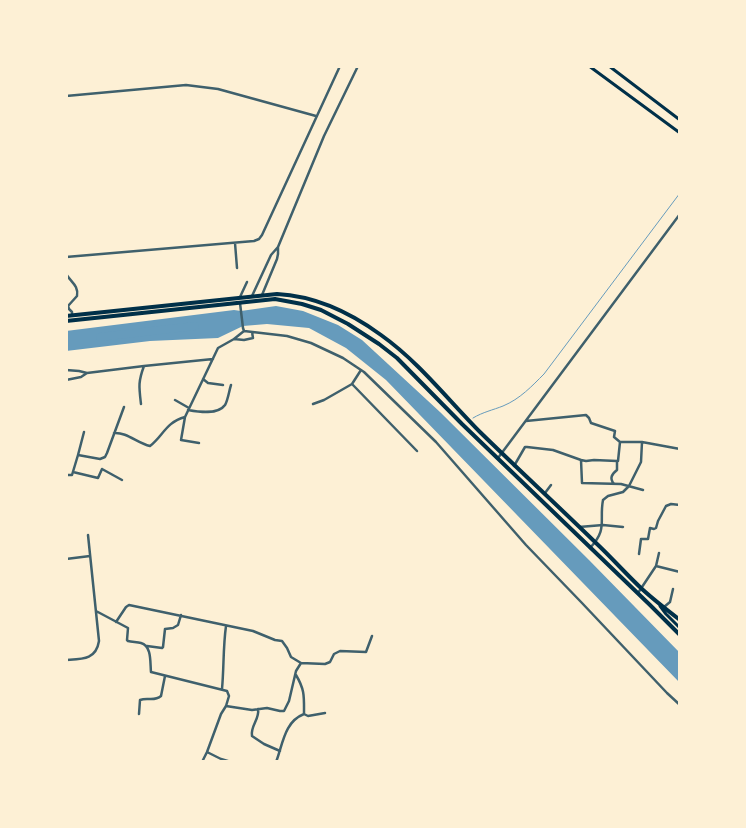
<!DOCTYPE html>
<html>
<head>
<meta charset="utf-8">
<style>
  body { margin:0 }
  #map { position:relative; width:746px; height:828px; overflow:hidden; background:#fdf0d5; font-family:"Times New Roman",serif }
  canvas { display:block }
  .frame { position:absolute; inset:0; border:68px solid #fdf0d5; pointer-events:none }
</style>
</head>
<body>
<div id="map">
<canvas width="746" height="828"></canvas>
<div class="frame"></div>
</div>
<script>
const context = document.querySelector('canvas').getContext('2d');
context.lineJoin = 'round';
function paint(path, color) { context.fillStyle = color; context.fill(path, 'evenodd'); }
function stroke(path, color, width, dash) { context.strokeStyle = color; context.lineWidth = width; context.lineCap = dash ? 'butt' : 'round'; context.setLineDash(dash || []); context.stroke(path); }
const water = new Path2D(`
  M276,306L303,311L338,325L362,340L440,412L589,560L680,653V683L386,380L346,348L309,328L267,324L243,326L218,338L150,341L66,351V331L234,310L241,311Z`);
const stream = new Path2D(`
  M473,418C483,412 493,410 503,406C520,399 532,386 544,374L680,193`);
const river = new Path2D(`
  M100,337L195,326`);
const minor = new Path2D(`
  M66,96L186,85L218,89L316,116
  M235,243L237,268
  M66,257L254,241L259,239L262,235L340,66
  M66,274C71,282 79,286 77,296L68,306L69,309L72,312V315
  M240,297L247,282
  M240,303L243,328L244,331
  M234,339L244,340L253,338L252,332
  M66,370L79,371L87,373
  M203,379L208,383L223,385
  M66,380L81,377L87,373L144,366L213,359
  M352,384L361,370
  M175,400L189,408
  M141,404C139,387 138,382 144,366
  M313,404L324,400L352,384L417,451
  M188,410C199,412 218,415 225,405C228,400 229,391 231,385
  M526,421L586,415L589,418L591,423L615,431L614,437L620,442H642L680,449
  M114,433C127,432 137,443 150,446C163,436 166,422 185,417
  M199,443L181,440L185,417L218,348L234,339L244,331L287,336L311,343L343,358L364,372L436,442L526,545L582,603L667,693L680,705
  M78,455L84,432
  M498,458L680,214
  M581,460L586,461L594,460L617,461
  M514,466L525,447H527L553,450L581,460L582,483L621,484L643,490
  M73,472L98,478L102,469L122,480
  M66,475H72L78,455L100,459L105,457L107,453L124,407
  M614,484C609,478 612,474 617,470V461H618L620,442
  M545,493L551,485
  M579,527L603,525L623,527
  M590,548C608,529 599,521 603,500L608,496L623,492L629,486L641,462L642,442
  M639,554L641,539H648L650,528L654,529L656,528L658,521L666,506L671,504L680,505
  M66,559L90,556
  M656,566L680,572
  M638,593L656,566L659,553
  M664,607L670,602L673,589
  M96,611L128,628L127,640L128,641C132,642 137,642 141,643C152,646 150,663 151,672L227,691L229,696L226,706L221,714L207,752L202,762
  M116,622L126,607L129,605L253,631L275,640L282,641L287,648L291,657L301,663
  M147,646L162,648L163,647L165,629L173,628L178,625L181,615
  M66,660C82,659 96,660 99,641L88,535
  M296,675C305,690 304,697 304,714L308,716L325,713
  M222,689C224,668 223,647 226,626
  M226,706L252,710L267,708L280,711H284L289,701L296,671L301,663L325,664L330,662L334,654L340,651L366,652L372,636
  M258,709C260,719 250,726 252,736L264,744L280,751
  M139,714L140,700C148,697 154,702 161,696L165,676
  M207,752L221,759L231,762
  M240,762H250
  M276,762C283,744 284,722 304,714`);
const tertiary = new Path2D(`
  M262,295L277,259L278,254V247
  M252,296L271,255L278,247L324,136L358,66`);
const secondary = new Path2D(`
  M589,66L680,133
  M609,66L680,120
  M660,606L666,614L680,628`);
const primary = new Path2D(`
  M66,316L277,294C315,296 351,313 381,335C419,362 448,400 481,433C519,470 558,506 596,543C612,558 626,574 642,589C654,600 667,610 680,620
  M66,321L275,299L302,304L321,310L348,324L379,344L397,358L462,424L650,605L680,635`);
paint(water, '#669bbc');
stroke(stream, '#669bbc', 1);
stroke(river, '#669bbc', 8);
stroke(minor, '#3f606c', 2.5);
stroke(tertiary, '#3f606c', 2.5);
stroke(secondary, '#003049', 3);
stroke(primary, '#003049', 4);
</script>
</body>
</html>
